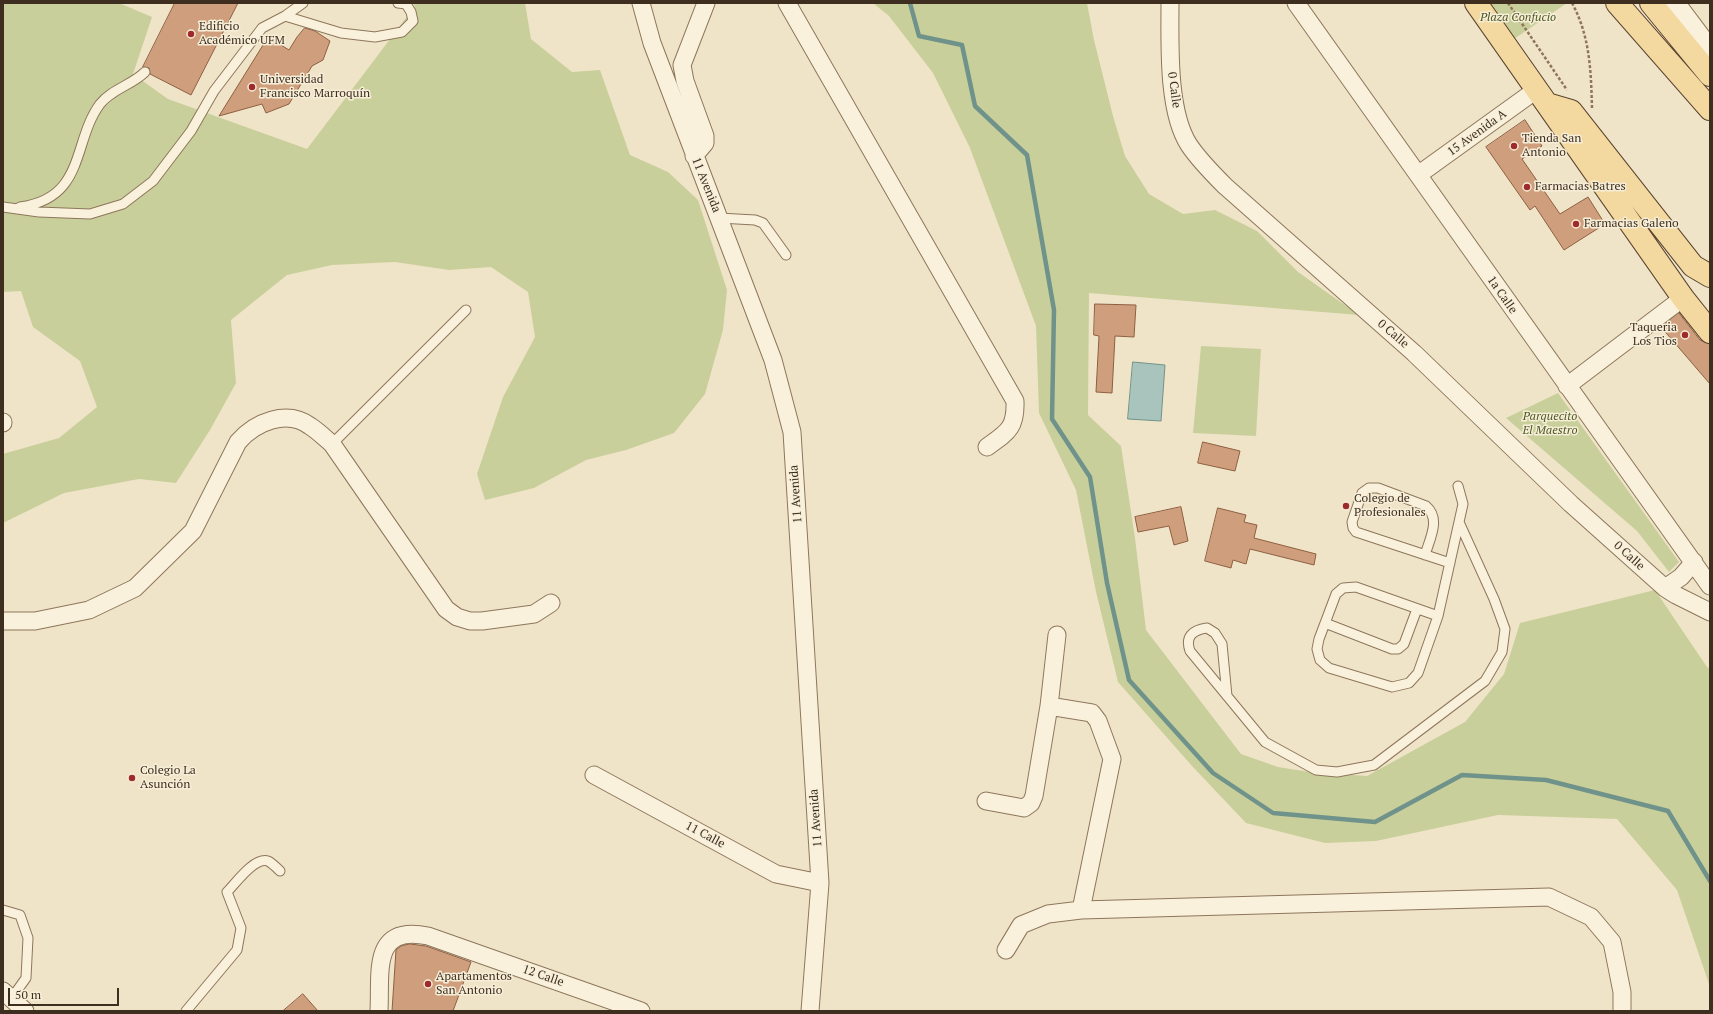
<!DOCTYPE html>
<html>
<head>
<meta charset="utf-8">
<style>
  body { margin:0 }
  #map { position:relative; width:1713px; height:1014px; overflow:hidden; background:#f0e4c8; font-family:"PT Serif",serif }
  canvas { display:block }
  .frame { position:absolute; inset:0; border:4px solid #3d2e20; pointer-events:none }
  .scale { position:absolute; left:8px; top:988px; width:111px; height:18px; box-sizing:border-box; border:2px solid #3d2e20; border-top:0; padding-left:5px; font-size:12px; line-height:14px; white-space:nowrap; color:#3d2e20; -webkit-text-stroke:3px #f7eed8; paint-order:stroke }
</style>
</head>
<body>
<div id="map">
<canvas width="1713" height="1014"></canvas>
<div class="frame"></div>
<div class="scale">50 m</div>
</div>
<script>
const context = document.querySelector('canvas').getContext('2d');
context.lineJoin = 'round';
function paint(path, color) { context.fillStyle = color; context.fill(path, 'evenodd'); }
function stroke(path, color, width, dash) { context.strokeStyle = color; context.lineWidth = width; context.lineCap = dash ? 'butt' : 'round'; context.setLineDash(dash || []); context.stroke(path); }
function write(font, color, halo, rows, align = 'center') {
  context.font = font + ' "PT Serif",serif'; context.lineWidth = 3; context.setLineDash([]); context.textBaseline = 'middle'; context.strokeStyle = halo; context.fillStyle = color; for (const [text, x, y, turn = 0] of rows) {
    context.save(); context.translate(x, y); context.rotate((+turn || 0) * Math.PI / 180); context.textAlign = isNaN(turn) ? turn : align; if (halo) context.strokeText(text, 0, 0); context.fillText(text, 0, 0); context.restore();
  }
}
const green = new Path2D(`
  M3,3H119L152,17L133,74L168,99L307,149L415,6L413,3H525L531,39L572,72L600,70L630,155L668,172L698,200L727,290L723,330L705,394L674,433L626,450L586,460L534,488L485,500L477,474L503,397L535,337L528,292L491,267L449,270L395,262L332,265L287,275L231,320L236,383L210,430L176,483L139,479L64,493L3,523V454L59,438L97,407L80,361L33,327L21,291L3,292Z
  M873,3H1087L1094,40L1113,116L1125,156L1149,194L1183,214L1215,210L1257,231L1298,272L1359,315L1089,293L1088,415L1121,446L1135,538L1146,630L1241,754L1278,767L1310,772L1367,776L1465,722L1504,674L1520,623L1655,590L1707,667L1710,669V987L1677,890L1617,819L1498,815L1376,841L1325,843L1246,823L1192,766L1118,682L1096,592L1076,490L1039,413L1036,326L970,148L933,73L889,16Z
  M1489,3H1567L1514,39Z
  M1201,346L1261,349L1256,436L1193,433Z
  M1558,393L1679,562L1669,572L1637,531L1506,418Z`);
const water = new Path2D(`
  M1133,362L1165,365L1161,421L1128,419Z`);
const stream = new Path2D(`
  M910,3L919,36L962,45L975,106L1027,155L1054,310L1052,419L1090,477L1107,583L1129,680L1213,773L1273,813L1375,822L1462,775L1546,780L1668,811L1710,881`);
const building = new Path2D(`
  M175,3H238L191,95L150,74L149,68L143,67Z
  M305,28L315,31L330,41L323,60L312,66L289,104L266,113L262,104L219,116L268,37L289,50L297,37Z
  M1525,120L1542,146L1522,159L1560,214L1588,197L1605,224L1564,250L1535,206L1530,210L1486,147Z
  M1095,304L1136,305L1134,337L1115,336L1112,393L1096,392L1099,336L1094,335Z
  M1679,313L1700,340L1710,344V384L1661,327Z
  M1203,442L1240,451L1235,471L1198,463Z
  M1181,507L1188,541L1174,545L1169,526L1138,532L1135,517Z
  M1218,508L1246,515L1244,522L1257,525L1254,538L1316,554L1314,565L1250,549L1246,564L1233,560L1231,568L1205,561Z
  M410,944L426,946L471,962L453,1011H392L396,950L401,946Z
  M303,994L318,1011H283Z`);
const path = new Path2D(`
  M1508,3L1567,90
  M1572,3C1590,36 1591,71 1592,108`);
const service = new Path2D(`
  M285,16L341,33L375,37L402,32L413,21L411,12L406,4L398,3
  M3,207L39,212L90,214L123,204L153,181L191,131L214,91L262,28L285,16L303,3
  M20,207C86,198 72,142 100,104C112,89 132,85 145,72
  M719,218L755,220L763,223L786,255
  M332,444L466,310
  M1425,555C1430,538 1441,519 1426,506L1378,488H1369L1362,493L1352,522L1353,528L1356,532L1450,563
  M1438,616L1356,587L1343,588L1336,594L1319,639L1317,649L1320,660L1329,668L1392,687L1409,683L1418,673L1438,616L1463,504L1458,486
  M1325,623L1392,649H1398L1404,644L1417,609
  M1227,696L1222,644L1215,633L1207,628C1192,630 1185,637 1190,651L1265,742L1316,770L1337,772L1374,765L1485,681L1502,652L1505,629L1494,599L1459,522
  M3,910L20,915L28,938L26,978L11,999
  M186,1011L237,950L241,928L227,892C236,883 254,857 268,861C272,863 277,868 280,871`);
const minor = new Path2D(`
  M641,3L652,43L773,360L792,432L820,883L810,1011
  M787,3L1015,401C1016,428 1008,432 987,447
  M1170,3C1170,43 1167,111 1189,145C1199,160 1212,173 1225,186L1414,353L1571,504L1665,588L1676,595L1710,612
  M1296,3L1710,586
  M694,156L705,143V136L685,81L682,65L706,3
  M1418,175L1536,90
  M1567,386L1683,298
  M3,422V423
  M1665,588L1681,577L1694,562
  M3,621H35L89,610L135,588L193,531L238,442C255,422 287,409 310,426C318,431 325,438 332,444L446,609L457,617L470,621H482L534,614L551,603
  M1049,706L1057,635
  M594,775L776,874L820,883
  M986,801L1024,808L1031,803L1034,796L1049,706L1092,713L1098,721L1112,759L1081,910
  M1006,950L1021,925L1048,914L1081,910L1549,897L1591,917L1612,942L1622,992V1011
  M3,991L25,1011
  M379,1011C381,972 371,924 428,936L641,1011`);
const tertiary = new Path2D(`
  M1674,3L1710,51`);
const primary = new Path2D(`
  M1476,3L1683,298L1710,332
  M1617,3L1710,109
  M1651,3L1710,75
  M1547,104L1571,111L1693,266L1710,276`);
const markers = [
  [191,34,4,"#9e2a2b"],
  [252,87,4,"#9e2a2b"],
  [1514,146,4,"#9e2a2b"],
  [1527,187,4,"#9e2a2b"],
  [1576,224,4,"#9e2a2b"],
  [1685,335,4,"#9e2a2b"],
  [1346,506,4,"#9e2a2b"],
  [132,778,4,"#9e2a2b"],
  [428,984,4,"#9e2a2b"]
];
const parkNames = [
  ["Plaza Confucio",1518,18],
  ["Parquecito",1550,417],
  ["El Maestro",1550,431]
];
const poiNames = [
  ["Edificio",199,27],
  ["Académico UFM",199,41],
  ["Universidad",260,80],
  ["Francisco Marroquín",260,94],
  ["Tienda San",1522,139],
  ["Antonio",1522,153],
  ["Farmacias Batres",1535,187],
  ["Farmacias Galeno",1584,224],
  ["Taqueria",1677,328,"right"],
  ["Los Tios",1677,342,"right"],
  ["Colegio de",1354,499],
  ["Profesionales",1354,513],
  ["Colegio La",140,771],
  ["Asunción",140,785],
  ["Apartamentos",436,977],
  ["San Antonio",436,991]
];
const streetNames = [
  ["0 Calle",1174,90,82],
  ["15 Avenida A",1477,133,-36],
  ["11 Avenida",706,185,68],
  ["1a Calle",1502,295,55],
  ["0 Calle",1393,334,41],
  ["11 Avenida",796,494,-94],
  ["0 Calle",1629,556,42],
  ["11 Avenida",816,818,-94],
  ["11 Calle",705,835,28],
  ["12 Calle",543,976,19]
];
paint(green, '#c9cf9b');
paint(water, '#a9c4bc');
stroke(water, '#6f938a', 1);
stroke(stream, '#6f938a', 4.5);
paint(building, '#cf9f7d');
stroke(building, '#8d5f41', 1);
stroke(service, '#8d765c', 11);
stroke(minor, '#8d765c', 19);
stroke(tertiary, '#8d765c', 23);
stroke(primary, '#5b4430', 24);
stroke(path, '#8d765c', 2.5, [3, 2]);
stroke(service, '#faf1dc', 9);
stroke(minor, '#faf1dc', 17);
stroke(tertiary, '#faf1dc', 21);
stroke(primary, '#f3d9a0', 22);
for (const [x, y, r, color] of markers) { const dot = new Path2D(); dot.arc(x, y, r, 0, 2 * Math.PI); context.fillStyle = color; context.fill(dot); stroke(dot, '#f7eed8', 1.5); }
write('italic 12px', '#4d5a26', '#f7eed8', parkNames);
write('12px', '#3d2e20', '#f7eed8', poiNames, 'left');
write('12px', '#3d2e20', '#f7eed8', streetNames);
</script>
</body>
</html>
